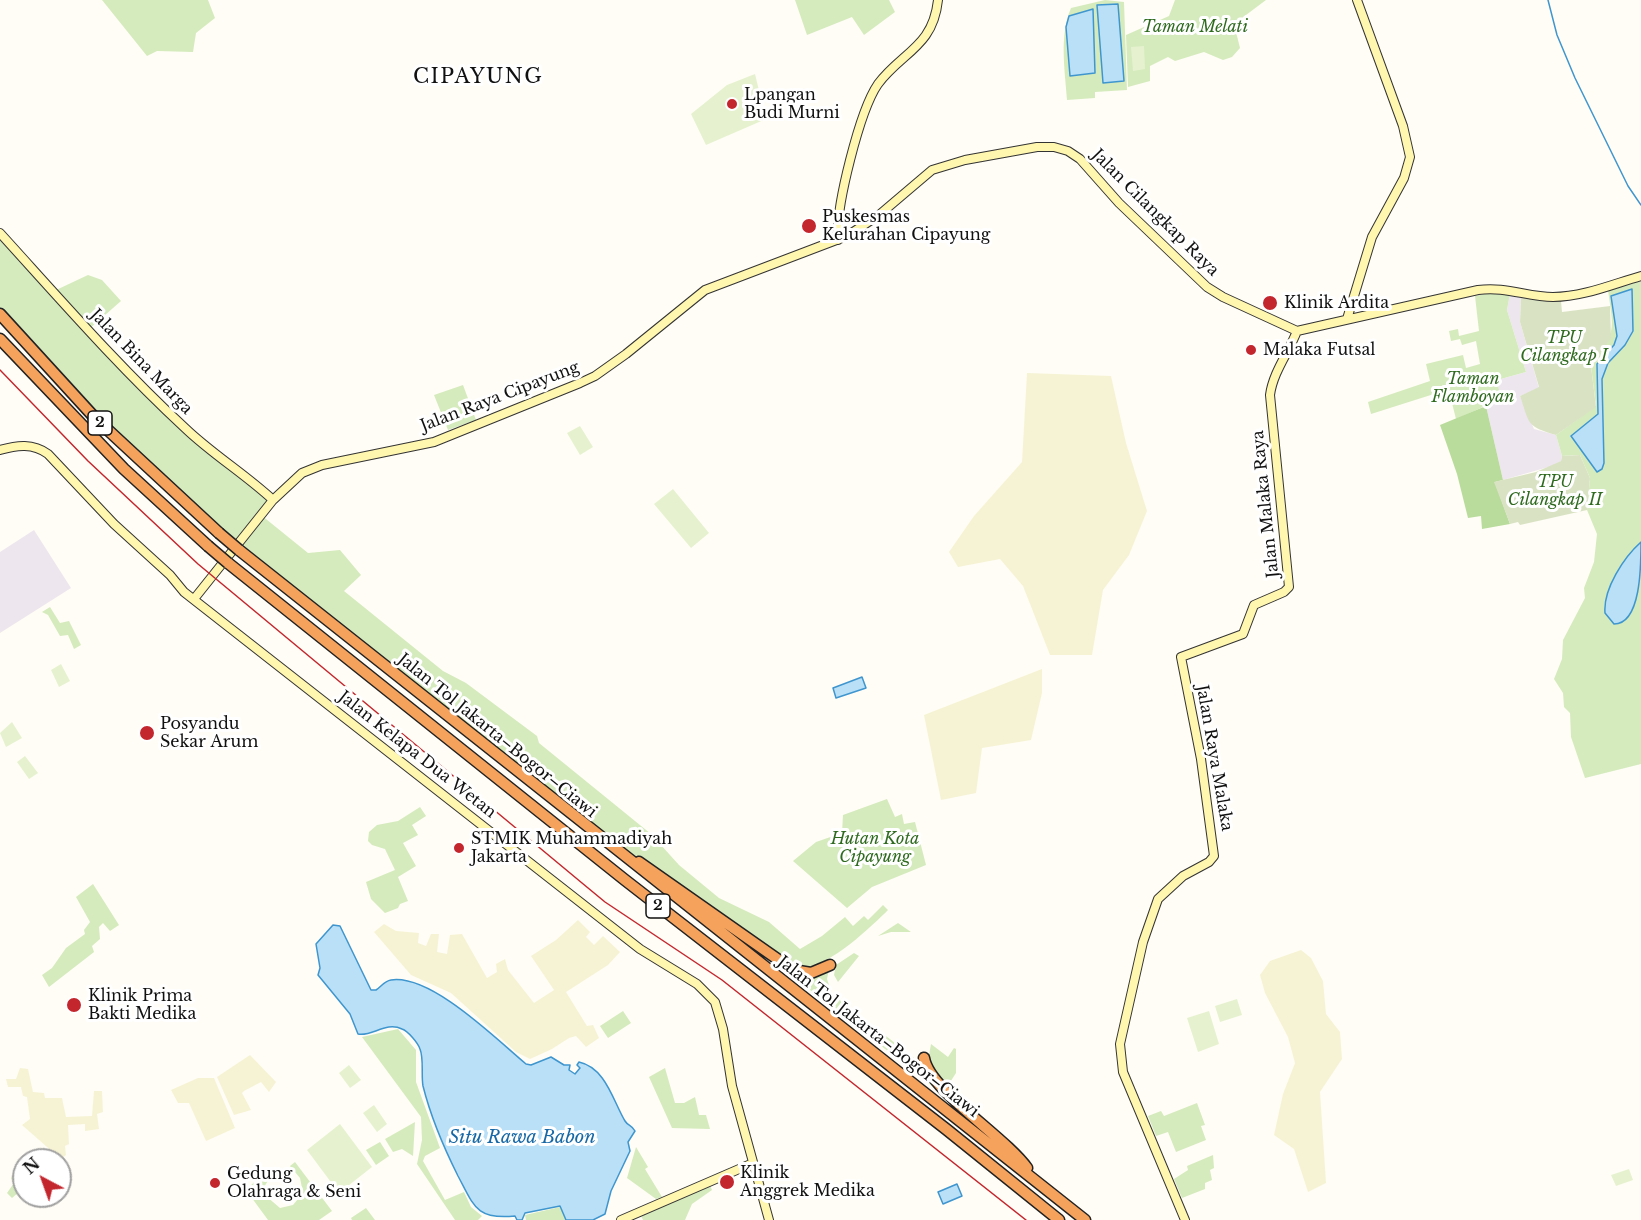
<!DOCTYPE html>
<html>
<head>
<meta charset="utf-8">
<style>
  body { margin:0 }
  #map { position:relative; width:1641px; height:1220px; overflow:hidden; background:#fffdf5; font-family:"Libre Baskerville",serif }
  canvas { display:block }
  .north { position:absolute; left:12px; top:1148px; width:60px; height:60px; box-sizing:border-box; background:#fff; border:2px solid #a0a0a0; border-radius:50%; rotate:319deg; font-size:16px; font-weight:700; line-height:24px; text-align:center; color:#111 }
  .north::after { content:''; display:block; margin:auto; width:21px; height:27px; background:#c4262e; clip-path:polygon(50% 0,100% 100%,50% 72%,0 100%) }
</style>
</head>
<body>
<div id="map">
<canvas width="1641" height="1220"></canvas>
<div class="north">N</div>
</div>
<script>
const context = document.querySelector('canvas').getContext('2d');
context.lineJoin = 'round';
function paint(path, color) { context.fillStyle = color; context.fill(path, 'evenodd'); }
function stroke(path, color, width, dash) { context.strokeStyle = color; context.lineWidth = width; context.lineCap = dash ? 'butt' : 'round'; context.setLineDash(dash || []); context.stroke(path); }
function write(font, color, halo, rows, align = 'center') {
  context.font = font + ' "Libre Baskerville",serif'; context.lineWidth = 6; context.setLineDash([]); context.textBaseline = 'middle'; context.strokeStyle = halo; context.fillStyle = color; for (const [text, x, y, turn = 0] of rows) {
    context.save(); context.translate(x, y); context.rotate((+turn || 0) * Math.PI / 180); context.textAlign = isNaN(turn) ? turn : align; if (halo) context.strokeText(text, 0, 0); context.fillText(text, 0, 0); context.restore();
  }
}
const industrial = new Path2D(`
  M1510,294L1521,297L1520,322L1539,388L1520,396L1534,429L1556,435L1562,456L1561,461L1552,466L1503,480L1486,406L1501,399L1497,380L1526,372L1507,310Z
  M34,530L71,588L0,633V552Z`);
const farmland = new Path2D(`
  M1027,373L1111,376L1126,443L1147,511L1129,555L1103,590L1092,655H1050L1023,586L1000,559L958,567L949,552L974,516L1022,462Z
  M1042,669V693L1031,740L982,748L976,793L941,800L924,715Z
  M578,920L590,932L586,937L594,945L603,936L620,952L608,965L566,992L587,1026L593,1025L599,1038L586,1047L576,1036L569,1038L552,1049L530,1059L516,1052L451,993L411,975L374,932L384,924L396,931L419,933L418,943L426,946L431,934H439L437,952L447,954L450,935L462,934L487,978L497,972L496,964L505,959L508,970L534,1003L554,990L531,956L556,940Z
  M1301,950L1311,958L1323,981L1326,1014L1340,1032L1342,1059L1320,1092L1326,1183L1308,1192L1294,1149L1274,1135L1283,1094L1295,1063L1288,1037L1265,993L1260,975L1270,961Z
  M250,1055L276,1082L269,1092L261,1082L244,1091L242,1093L251,1110L234,1115L217,1077Z
  M20,1068L28,1069L33,1092L44,1093L45,1098H62L66,1117L92,1116L94,1091H102L103,1112L97,1114L99,1129L85,1131V1124L68,1125L69,1144L65,1146L66,1155L60,1160L54,1158L55,1154L22,1125L30,1119L27,1097L23,1096L21,1087H8L6,1079H16Z
  M198,1078H214L235,1128L206,1141L189,1103H178L171,1090Z`);
const green = new Path2D(`
  M102,0H208L215,18L196,33L193,52L157,51L147,56Z
  M795,0H889L895,12L864,35L852,17L807,35Z
  M1105,0L1124,2L1127,90L1095,92V98L1067,100C1065,70 1059,36 1071,8Z
  M1175,0H1266L1234,24L1240,48L1232,57L1223,60L1204,52L1175,61L1168,57L1150,66V81L1128,87L1126,35L1169,16Z
  M0,233L54,291L88,275L102,280L121,301L88,330L133,378L273,500L261,515L308,553L340,550L361,575L344,591L443,671L466,683L537,736L539,743L651,834L679,865L719,898L769,922L800,949L822,936L845,917L853,926L864,916L868,920L883,905L888,910C872,926 824,972 800,967C785,964 770,947 758,938L754,943L641,863L177,496L0,314Z
  M1641,281V764L1585,778L1571,737L1570,713L1564,707L1563,693L1554,679L1562,659L1563,640L1585,598L1584,588L1594,562L1597,534L1587,510L1590,478L1580,455L1562,456L1556,435L1596,406L1591,366C1616,331 1614,332 1608,290Z
  M1494,292L1510,294L1507,310L1526,372L1497,380L1501,399L1456,419L1450,395L1436,398L1434,394L1371,414L1368,402L1430,381L1426,364L1463,355L1466,368L1480,364L1476,341L1462,345L1460,339L1451,341L1449,331L1458,329L1459,336L1479,331L1475,296Z
  M463,385L476,420L448,430L434,395Z
  M50,607L60,623L69,621L81,645L74,649L68,635L60,636L48,615L42,612Z
  M887,799L895,817L902,814L904,824L915,822L926,865L872,887L847,908L793,861L816,842L842,833L843,815Z
  M420,807L426,816L412,825L418,835L403,843L416,866L398,877L408,901L400,904L398,908L385,913L371,899L366,882L395,870L385,849L372,845L368,841L369,832L377,825L398,821Z
  M93,884L119,925L110,931L103,923L99,927L100,939L92,946L94,952L49,987L42,975L52,968L66,948L85,934L84,930L90,922L76,897Z
  M898,923L911,932H891L878,936Z
  M753,945L785,968L829,969L827,979L832,994L922,1064L941,1093Z
  M854,953L859,956L838,982L834,975L836,965Z
  M623,1011L631,1023L608,1038L600,1026Z
  M398,1029L416,1050V1082L440,1148L425,1156L423,1161L445,1200L464,1192L471,1207L482,1216L478,1220H455L417,1164L422,1140L421,1117L362,1037Z
  M931,1044L948,1057L954,1048L956,1049V1073L947,1087L928,1061Z
  M665,1068L675,1103H684L695,1097L699,1115H706L710,1129L672,1128L649,1077Z
  M1197,1103L1205,1125L1201,1126L1206,1140L1176,1152L1168,1132L1156,1136L1148,1116L1161,1111L1164,1116Z
  M415,1122L413,1156L402,1149L393,1152L385,1139Z
  M380,1142L389,1156L376,1165L366,1150Z
  M636,1147L648,1167L645,1169L662,1197L656,1199L627,1178Z
  M1213,1155L1214,1168L1210,1170L1212,1180L1205,1183V1189L1182,1198L1174,1179L1188,1170L1187,1166Z
  M295,1162L332,1211L319,1220H268L246,1190L269,1168L273,1173L264,1187L266,1196L280,1208L293,1205L303,1193L300,1178L290,1166Z
  M24,1164V1196L19,1192L12,1198L7,1193L14,1183L11,1178Z
  M709,1183L712,1190L692,1204L685,1220H643L641,1216Z
  M560,1207L566,1220H526L525,1215Z
  M366,1208L375,1220H352L351,1218Z`);
const forest = new Path2D(`
  M1486,406L1503,480L1495,482L1510,524L1482,529L1481,516L1468,518L1457,474L1440,425Z`);
const cemetery = new Path2D(`
  M1521,297L1561,301L1562,312L1610,306L1611,338L1591,366L1596,407L1556,435C1526,426 1530,425 1520,396L1539,387L1520,322Z
  M1580,455L1590,478L1587,510L1520,525L1518,522L1510,524L1494,482L1536,472L1561,461L1562,456Z`);
const pitch = new Path2D(`
  M1144,46L1145,69L1133,71L1131,47Z
  M755,74L766,119L706,145L691,114L727,85Z
  M580,426L593,447L580,455L567,433Z
  M673,489L709,533L691,548L654,504Z
  M61,664L70,681L59,687L51,670Z
  M12,722L22,738L6,747L0,733Z
  M25,756L38,773L29,779L17,762Z
  M1237,999L1242,1015L1220,1022L1215,1006Z
  M1209,1011L1219,1044L1198,1052L1187,1018Z
  M349,1065L361,1080L350,1088L339,1073Z
  M374,1105L387,1124L377,1132L363,1113Z
  M340,1124L372,1167L339,1193L307,1150Z
  M1629,1169L1633,1180L1616,1186L1611,1175Z`);
const water = new Path2D(`
  M1118,4L1124,81L1103,83L1097,5Z
  M1093,9L1095,73L1070,76L1066,27L1069,16Z
  M1632,289L1633,331L1625,345L1608,363L1602,379L1604,463L1602,469L1597,472L1571,436L1598,414L1597,364L1614,345L1617,336L1611,296Z
  M1641,542C1641,566 1641,624 1614,624L1605,613C1603,589 1624,557 1641,542Z
  M862,677L866,688L836,698L833,688Z
  M333,925L340,926L371,990H376C381,987 384,981 391,980C431,974 496,1039 526,1064L531,1065L551,1057L564,1065H570L569,1070L575,1074L580,1068L577,1065L579,1062C606,1068 613,1101 625,1121C628,1126 632,1125 635,1131L628,1142L630,1151L611,1191L605,1214L593,1220H566L560,1206L525,1213L522,1220H517L515,1216C476,1220 474,1206 458,1176C443,1146 431,1118 423,1086C421,1075 424,1059 420,1049C418,1043 408,1031 402,1029C386,1021 372,1037 358,1034L350,1014L318,975L320,968L316,944Z
  M957,1184L962,1196L943,1204L938,1192Z`);
const stream = new Path2D(`
  M1548,0L1557,35L1575,78L1628,186L1641,205`);
const secondary = new Path2D(`
  M0,233C60,299 119,367 185,428C212,454 245,474 273,500
  M838,240C835,208 860,110 878,84C902,52 933,47 938,0
  M1347,319L1372,237L1404,178L1410,157L1403,126L1357,0
  M0,450C17,445 33,443 48,454L114,524L170,575L184,592L640,949L697,984L715,1002L723,1029L732,1086L769,1220
  M194,599L273,500L302,473L322,465L434,442L580,383L595,376L626,354L705,290L847,236L879,215L932,170L965,160L1037,147H1054L1068,151L1080,159L1119,203L1207,287L1223,297L1297,331L1478,290C1505,286 1528,297 1553,297C1583,297 1613,284 1641,276
  M621,1220L753,1163
  M1185,1220L1123,1072L1120,1044L1143,942L1158,899L1183,876L1209,862L1214,856L1201,759L1181,657L1243,634L1254,605L1284,592L1289,587L1270,395C1273,372 1289,352 1297,331`);
const highway = new Path2D(`
  M0,314L95,418L219,533
  M0,339L124,469L208,546
  M239,550L1085,1220
  M228,563L625,880L946,1129L1059,1220
  M639,862L793,970L811,973L830,965
  M924,1058C929,1090 1005,1137 1027,1168`);
const tram = new Path2D(`
  M0,370L88,461L198,564L582,883L605,902L722,980L1026,1220`);
const highwayBridge = new Path2D(`
  M219,533L239,550
  M208,546L228,563`);
const markers = [
  [732,104,6,"#c4262e"],
  [809,226,8,"#c4262e"],
  [1270,303,8,"#c4262e"],
  [1251,350,6,"#c4262e"],
  [147,733,8,"#c4262e"],
  [459,848,6,"#c4262e"],
  [74,1005,8,"#c4262e"],
  [727,1182,8,"#c4262e"],
  [215,1183,6,"#c4262e"]
];
const shields = [
  [100,423,24],
  [658,906,24]
];
const shieldNames = [
  ["2",100,423],
  ["2",658,906]
];
const parkNames = [
  ["Taman Melati",1195,27],
  ["TPU",1564,338],
  ["Cilangkap I",1564,356],
  ["Taman",1473,379],
  ["Flamboyan",1473,397],
  ["TPU",1555,482],
  ["Cilangkap II",1555,500],
  ["Hutan Kota",875,839],
  ["Cipayung",875,857]
];
const poiNames = [
  ["Lpangan",744,95],
  ["Budi Murni",744,113],
  ["Puskesmas",822,217],
  ["Kelurahan Cipayung",822,235],
  ["Klinik Ardita",1284,303],
  ["Malaka Futsal",1263,350],
  ["Posyandu",160,724],
  ["Sekar Arum",160,742],
  ["STMIK Muhammadiyah",471,839],
  ["Jakarta",471,857],
  ["Klinik Prima",88,996],
  ["Bakti Medika",88,1014],
  ["Klinik",740,1173],
  ["Anggrek Medika",740,1191],
  ["Gedung",227,1174],
  ["Olahraga & Seni",227,1192]
];
const streetNames = [
  ["Jalan Cilangkap Raya",1155,213,45],
  ["Jalan Bina Marga",141,362,46],
  ["Jalan Raya Cipayung",500,397,-21],
  ["Jalan Malaka Raya",1266,504,-96],
  ["Jalan Tol Jakarta–Bogor–Ciawi",497,736,39],
  ["Jalan Kelapa Dua Wetan",417,755,38],
  ["Jalan Raya Malaka",1214,758,80],
  ["Jalan Tol Jakarta–Bogor–Ciawi",878,1037,38]
];
const waterNames = [
  ["Situ Rawa Babon",522,1138]
];
const quarterNames = [
  ["CIPAYUNG",478,77]
];
paint(industrial, '#eee6ef');
paint(farmland, '#f6f3d4');
paint(green, '#d5ebbd');
paint(forest, '#b9dc9c');
paint(cemetery, '#d9e3c4');
paint(pitch, '#e6f2cf');
paint(water, '#b9e0f7');
stroke(water, '#3f96cf', 1.5);
stroke(stream, '#3f96cf', 1.5);
stroke(secondary, '#333', 10);
stroke(highway, '#222', 13);
stroke(secondary, '#fff6b0', 8);
stroke(highway, '#f5a25d', 10);
stroke(tram, '#c4262e', 1.5);
stroke(highwayBridge, '#222', 13, []);
stroke(highwayBridge, '#f5a25d', 10);
for (const [x, y, r, color] of markers) { const dot = new Path2D(); dot.arc(x, y, r, 0, 2 * Math.PI); context.fillStyle = color; context.fill(dot); stroke(dot, '#fff', 2); }
for (const [x, y, w] of shields) { const box = new Path2D(); box.roundRect(x - w / 2, y - 12, w, 24, 4.5); context.fillStyle = '#fff'; context.fill(box); stroke(box, '#111', 1.5); }
write('bold 15px', '#111', null, shieldNames);
write('italic 16px', '#2f6b1f', '#fff', parkNames);
write('16px', '#111', '#fff', poiNames, 'left');
write('16px', '#111', '#fff', streetNames);
write('italic 18px', '#1768a6', '#fff', waterNames);
context.letterSpacing = '1.5px';
write('20px', '#111', '#fff', quarterNames);
context.letterSpacing = '0px';
</script>
</body>
</html>
